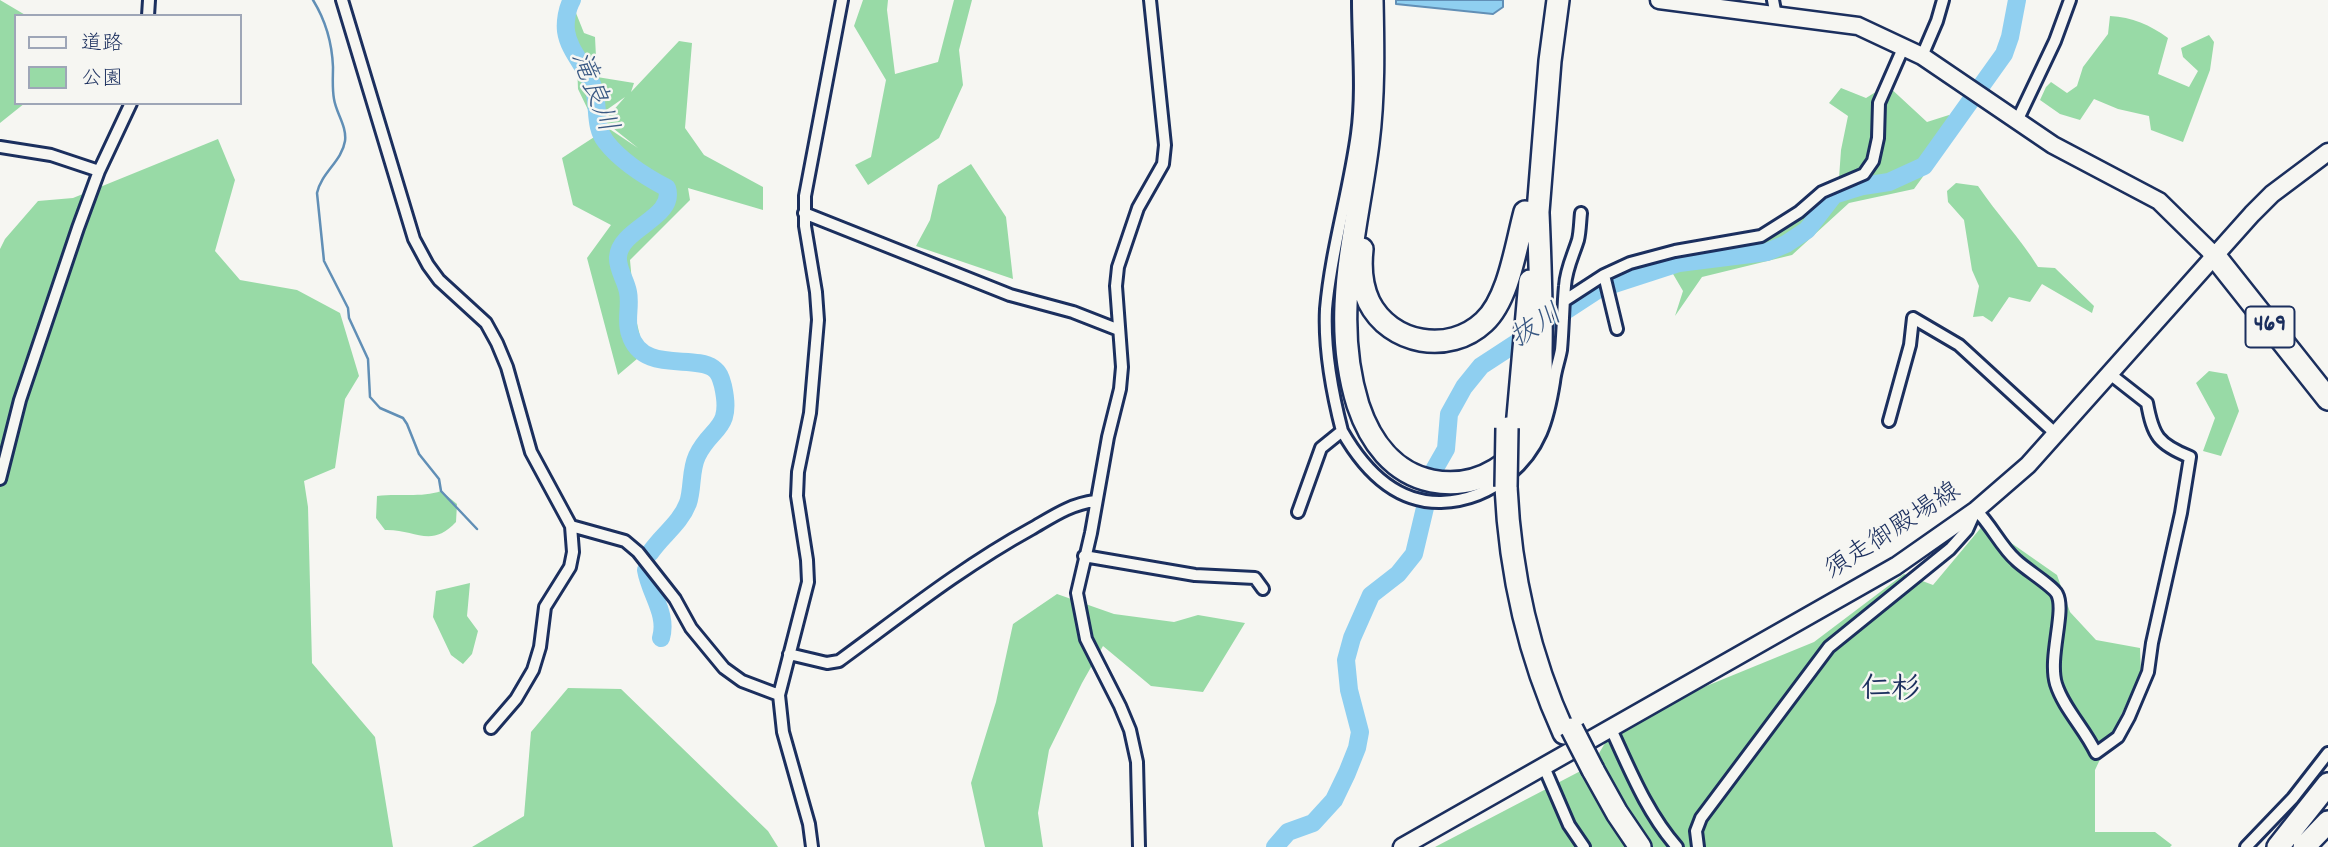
<!DOCTYPE html>
<html>
<head>
<meta charset="utf-8">
<style>
  body { margin:0 }
  #map { position:relative; width:2328px; height:847px; overflow:hidden; background:#f6f6f2; font-family:Dekko,"Klee One",sans-serif }
  canvas { display:block }
  .legend { position:absolute; left:14px; top:14px; width:228px; height:91px; box-sizing:border-box; background:#f6f6f2; border:2px solid #9ea6b7; margin:0; padding:9px 12px; list-style:none; font-size:21px; color:#1b2f5e }
  .legend li { display:flex; align-items:center; gap:14px; height:35px }
  .legend b { width:35px; border:2px solid #9ea6b7 }
</style>
</head>
<body>
<div id="map">
<canvas width="2328" height="847"></canvas>
<ul class="legend">
<li><b style="height:9px;background:#f6f6f2"></b>道路</li>
<li><b style="height:19px;background:#98daa6"></b>公園</li>
</ul>
</div>
<script>
const context = document.querySelector('canvas').getContext('2d');
context.lineJoin = 'round';
function paint(path, color) { context.fillStyle = color; context.fill(path, 'evenodd'); }
function stroke(path, color, width, dash) { context.strokeStyle = color; context.lineWidth = width; context.lineCap = dash ? 'butt' : 'round'; context.setLineDash(dash || []); context.stroke(path); }
function write(font, color, halo, rows, align = 'center') {
  context.font = font + ' Dekko,"Klee One",sans-serif'; context.lineWidth = 5; context.setLineDash([]); context.textBaseline = 'middle'; context.strokeStyle = halo; context.fillStyle = color; for (const [text, x, y, turn = 0] of rows) {
    context.save(); context.translate(x, y); context.rotate((+turn || 0) * Math.PI / 180); context.textAlign = isNaN(turn) ? turn : align; if (halo) context.strokeText(text, 0, 0); context.fillText(text, 0, 0); context.restore();
  }
}
const green = new Path2D(`
  M0,0L27,16H16V103H25L0,123Z
  M863,0H888L887,10L895,74L938,62L954,0H972L959,50L963,85L939,138L868,185L855,165L871,157L886,80L854,26Z
  M576,13L584,33L595,37L597,77L634,83L631,92L679,41L692,43L685,128L704,155L763,187V210L688,188L690,200L630,260L635,315L644,353L618,375L587,258L611,225L573,205L562,158L608,128L638,148L604,121L625,97L605,111L591,116L578,89L577,63L568,31L572,17Z
  M2110,16C2132,17 2150,25 2168,38L2158,74L2189,87L2198,71L2183,57L2181,48L2209,35L2214,42L2210,70L2183,142L2151,130L2149,116L2118,109L2094,99L2080,120L2060,114L2040,100L2046,87L2051,82L2067,93L2077,86L2083,67L2108,34Z
  M1887,85L1927,122L1949,115L1948,142L1914,189L1849,203L1792,255L1702,277L1675,316L1683,291L1666,262L1693,248L1761,230L1839,178L1841,150L1848,116L1829,103L1841,88L1866,98Z
  M218,139L235,180L215,251L240,280L297,290L340,313L359,376L345,399L335,468L304,481L308,507L312,663L375,737L393,847H0V249L5,239L38,201L73,198Z
  M971,164L1006,217L1013,279L916,246L930,220L938,185Z
  M1956,183L1978,186C1997,214 2020,238 2038,267L2055,268L2094,306L2092,313L2042,284L2030,302L2009,297L1992,322L1983,316L1973,317L1979,286L1972,270L1964,220L1948,202L1947,191Z
  M2209,371L2227,374L2239,411L2221,456L2203,451L2215,418L2196,383Z
  M441,491L457,504L456,522C431,549 415,529 385,530L376,518L377,496C397,493 422,498 441,491Z
  M1984,524L2057,575L2070,612L2096,640L2140,648L2141,673L2095,770V832H2155L2172,845L2170,847H1435L1592,765L1611,733L1704,687L1814,642L1904,574L1933,585Z
  M470,583L467,616L478,631L472,654L463,664L451,655L433,617L436,591Z
  M1057,594L1114,614L1174,622L1198,615L1245,623L1203,692L1151,686L1103,646L1082,683L1049,750L1038,813L1043,847H985L971,783L996,702L1013,624Z
  M568,688L621,689L768,831L778,847H472L524,816L531,732Z`);
const water = new Path2D(`
  M1396,0H1503V7L1493,14L1396,4Z`);
const stream = new Path2D(`
  M313,0C326,21 332,42 333,67C333,78 332,88 334,99C336,113 347,126 345,141C342,161 321,173 317,193L324,261L348,308L349,318L368,359L370,397L380,408L403,418L407,424L419,454L439,479L441,491L477,529`);
const river = new Path2D(`
  M572,0C567,8 565,22 566,31C569,53 589,69 594,90C599,108 594,127 606,142C621,161 646,177 667,188C676,218 620,228 618,257C617,269 626,280 628,292C631,306 625,321 630,334C642,374 693,354 713,368C720,373 721,379 723,386C733,431 711,426 697,456C690,471 693,488 688,503C680,524 662,535 650,553
  M646,570C650,594 668,614 661,638
  M1275,847L1288,832L1313,823L1334,800L1347,773L1357,748L1360,732L1349,690L1346,660L1352,638L1371,595L1398,574L1414,554L1434,470L1446,449L1449,414L1464,387L1481,366L1599,289L1679,263L1767,252L1786,244L1807,230L1834,195L1863,186L1889,182L1924,166L2004,54L2010,37L2017,0`);
const street = new Path2D(`
  M342,0L414,239L428,265L439,280L486,323L497,343L507,367L531,452L571,526L625,541L638,552L675,599L691,628L724,668L742,681L779,695
  M1773,0L1776,16
  M148,16L149,0
  M1922,56L1937,21L1943,0
  M2017,121L2055,41L2070,0
  M0,147L51,155L99,171
  M804,213L1010,295L1073,312L1119,330
  M1604,275L1617,329
  M1564,301L1604,275L1630,263L1675,251L1761,236L1799,212L1822,192L1864,174L1873,161L1878,138L1879,103L1904,46
  M1889,421L1910,345L1913,318L1959,345L2056,434
  M1342,431C1363,468 1394,503 1441,502C1467,501 1490,492 1509,475C1540,449 1548,420 1554,382C1555,371 1559,361 1561,350C1563,329 1563,307 1565,286C1566,269 1573,256 1578,240C1580,232 1580,222 1581,213
  M0,479L20,400L78,228L99,171L131,103
  M1298,512L1321,448L1342,431C1332,392 1324,349 1326,309C1331,250 1349,193 1357,134C1363,90 1358,44 1358,0
  M1084,556L1195,575L1255,578L1263,589
  M789,654L827,663L839,661C902,615 962,567 1031,529C1052,517 1070,504 1095,501
  M491,728L516,699L533,670L540,647L545,607L570,567L573,552L571,526
  M1611,729C1630,770 1647,813 1677,847
  M1544,767L1569,825L1584,847
  M812,847L809,824L783,732L779,695L808,582L807,560L797,496L798,472L810,413L818,320L816,292L805,226V196L842,0
  M1139,847L1137,762L1130,730L1120,706L1086,639L1077,593L1091,533L1108,437L1120,389L1122,367L1116,286L1118,267L1138,208L1163,164L1165,145L1150,0
  M1698,847L1696,831L1701,818L1829,647L1950,549L1967,530L1976,510C1992,526 2001,547 2016,560C2025,569 2053,586 2057,594C2066,611 2048,657 2056,684C2064,709 2085,729 2096,753L2118,737L2129,717L2148,672L2152,643L2181,513L2190,457C2158,444 2153,436 2147,403L2110,374
  M2246,847L2293,798L2328,753`);
const secondary = new Path2D(`
  M1659,0L1858,26L1922,56L2053,145L2159,201L2214,255
  M1402,847L1896,566L1976,510L2028,465L2252,214L2272,194L2328,152`);
const highway = new Path2D(`
  M1372,0C1373,48 1374,95 1368,143C1357,233 1330,315 1358,405C1370,441 1393,473 1432,481C1478,490 1521,463 1536,419C1543,397 1541,373 1541,351C1542,304 1540,259 1538,213
  M1537,224L1550,61L1558,0
  M1362,249C1360,267 1361,285 1369,302C1390,344 1449,355 1484,322C1509,299 1516,245 1525,212
  M2214,255L2328,399
  M1517,428L1530,281
  M1506,487C1510,573 1528,654 1564,733
  M1593,770L1617,813L1640,847
  M2278,847L2328,784
  M2304,847L2328,822`);
const highwayBridge = new Path2D(`
  M1506,487L1507,428
  M1572,729L1593,770`);
const shields = [
  [2270,327,49]
];
const shieldNames = [
  ["469",2270,327]
];
const streetNames = [
  ["須走御殿場線",1894,533,-33]
];
const waterNames = [
  ["滝良川",591,93,69],
  ["抜川",1538,329,-33]
];
const quarterNames = [
  ["仁杉",1891,693]
];
paint(green, '#98daa6');
paint(water, '#8fcff0');
stroke(water, '#618fb6', 2);
stroke(stream, '#618fb6', 2.5);
stroke(river, '#8fcff0', 18);
stroke(street, '#1b2f5e', 16);
stroke(secondary, '#1b2f5e', 21);
stroke(highway, '#1b2f5e', 26);
stroke(street, '#f6f6f2', 10);
stroke(secondary, '#f6f6f2', 16);
stroke(highway, '#f6f6f2', 21);
stroke(highwayBridge, '#1b2f5e', 26, []);
stroke(highwayBridge, '#f6f6f2', 21);
for (const [x, y, w] of shields) { const box = new Path2D(); box.roundRect(x - w / 2, y - 20.5, w, 41, 5); context.fillStyle = '#f6f6f2'; context.fill(box); stroke(box, '#1b2f5e', 2); }
write('bold 24px', '#1b2f5e', null, shieldNames);
write('26px', '#1b2f5e', '#f6f6f2', streetNames);
write('italic 28px', '#385782', '#f6f6f2', waterNames);
write('bold 30px', '#1b2f5e', '#f6f6f2', quarterNames);
</script>
</body>
</html>
